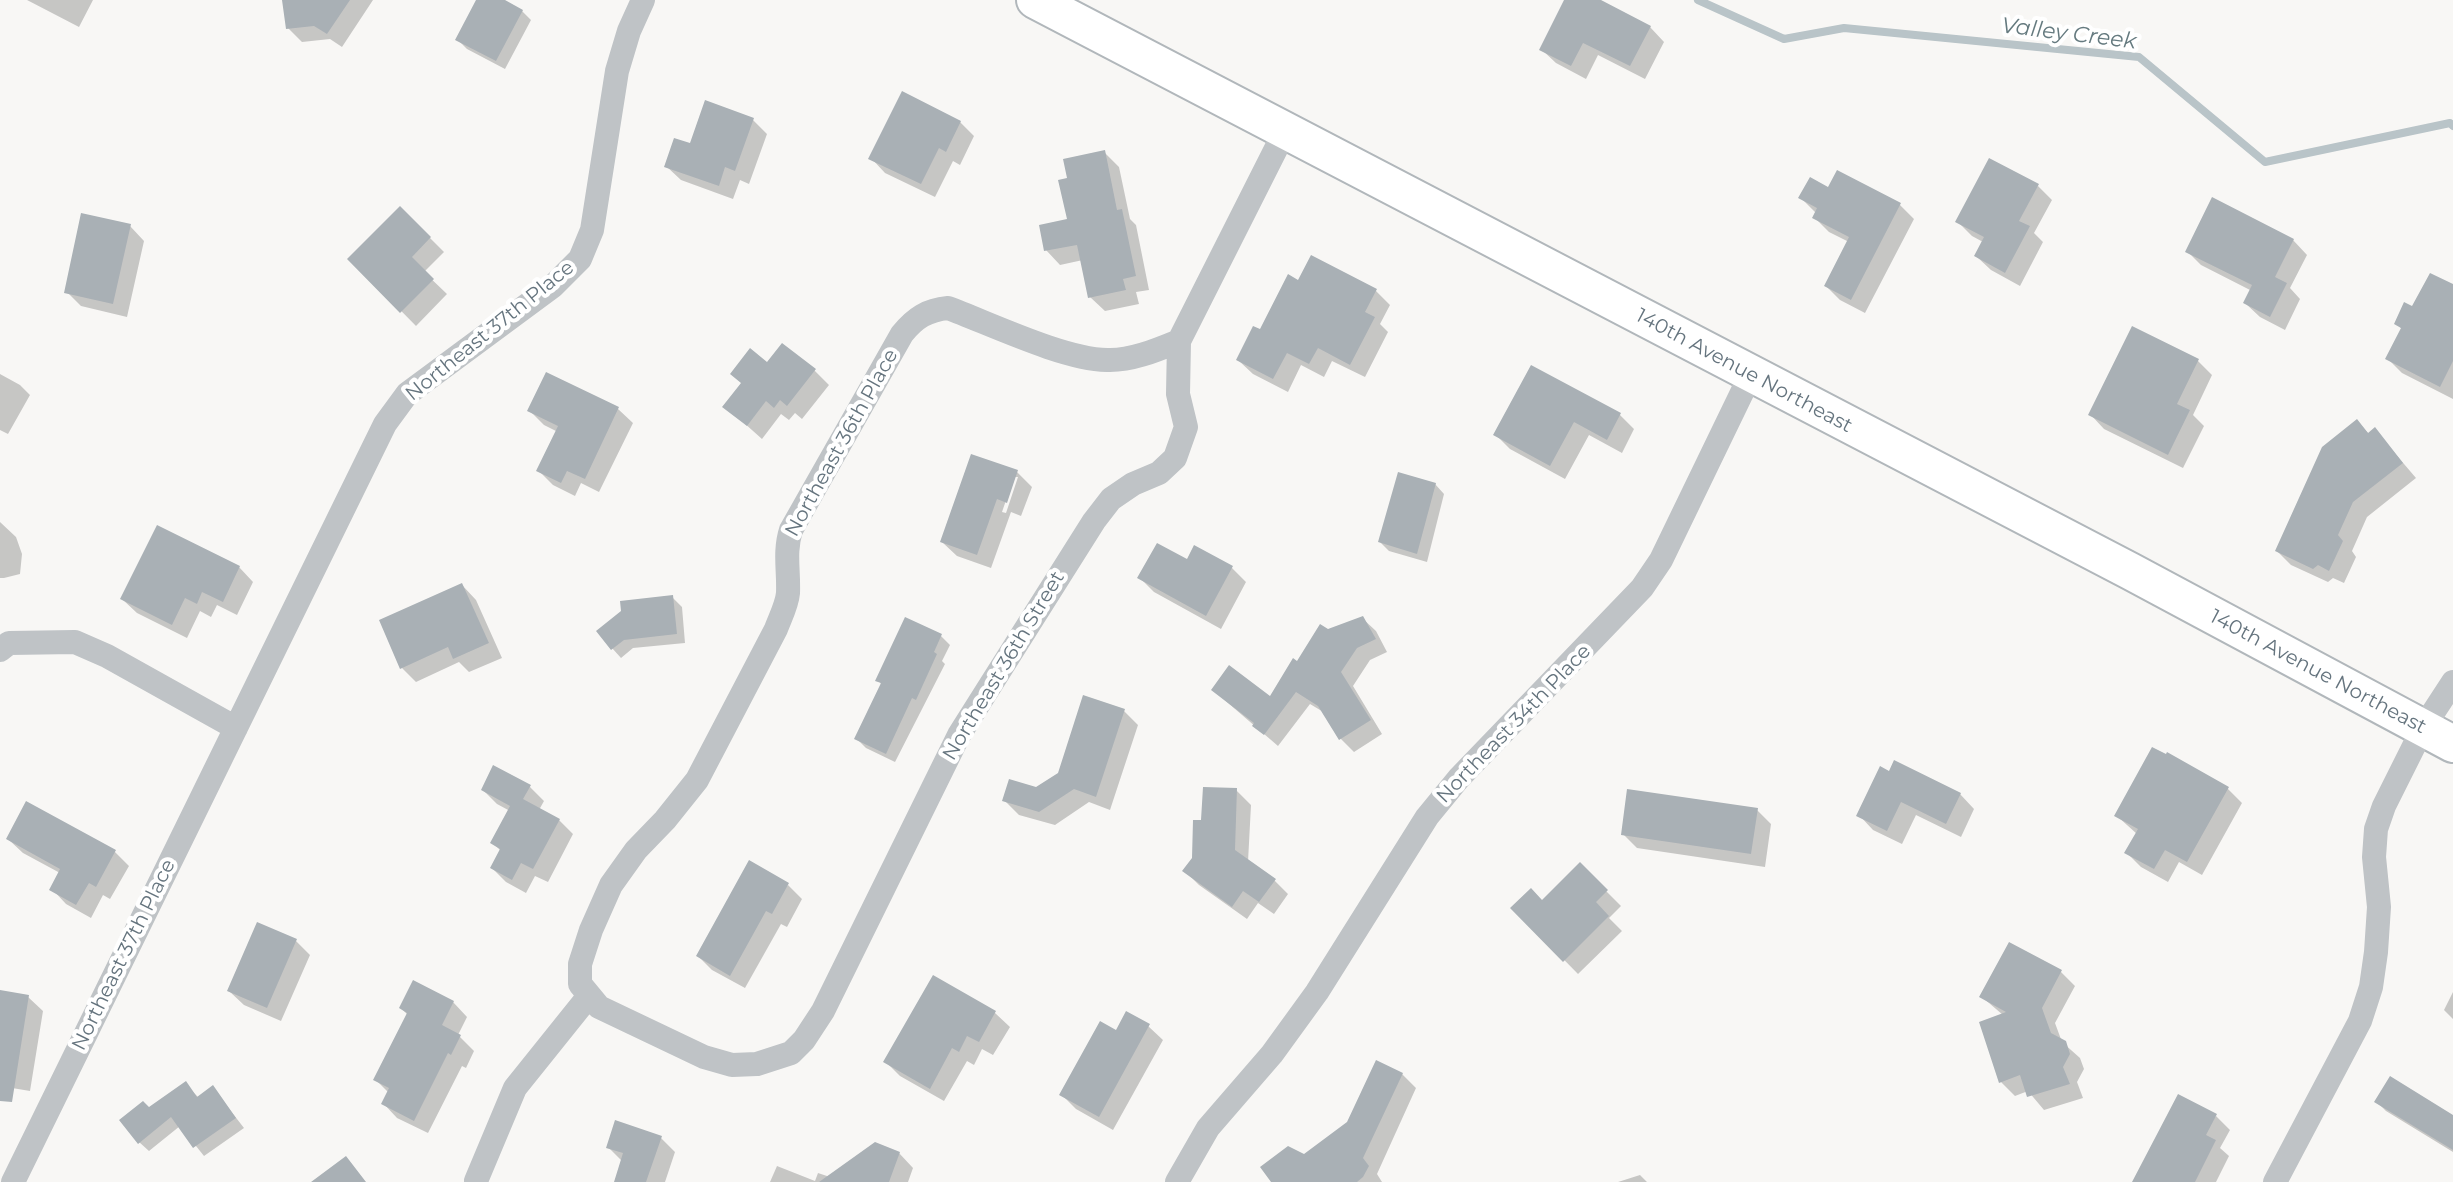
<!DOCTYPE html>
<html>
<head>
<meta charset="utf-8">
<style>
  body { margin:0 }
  canvas { display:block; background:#f8f7f5 }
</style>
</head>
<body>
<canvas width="2453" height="1182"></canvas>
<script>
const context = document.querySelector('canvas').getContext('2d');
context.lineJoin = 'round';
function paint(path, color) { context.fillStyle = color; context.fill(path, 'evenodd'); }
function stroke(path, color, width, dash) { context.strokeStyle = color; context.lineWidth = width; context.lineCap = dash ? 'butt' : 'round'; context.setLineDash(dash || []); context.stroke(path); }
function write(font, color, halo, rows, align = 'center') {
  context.font = font + ' Montserrat,sans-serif'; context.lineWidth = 8; context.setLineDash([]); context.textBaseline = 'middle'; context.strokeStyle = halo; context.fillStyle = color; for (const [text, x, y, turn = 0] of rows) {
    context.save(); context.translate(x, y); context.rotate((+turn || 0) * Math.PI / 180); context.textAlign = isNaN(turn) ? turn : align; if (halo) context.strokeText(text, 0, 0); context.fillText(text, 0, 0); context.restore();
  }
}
const shadow = new Path2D(`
  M27,0H93L79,27Z
  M306,0H373L342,47L330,39L302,42L288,28Z
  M478,0H501L522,11L531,20L505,69L467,49L458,40Z
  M1566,0H1596L1650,27L1664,42L1645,79L1598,55L1586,79L1556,63L1541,49Z
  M753,120L767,134L749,184L740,180L733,199L681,180L666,166L691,146Z
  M960,122L974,136L960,165L953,161L935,197L885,173L871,158Z
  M1104,152L1119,167L1130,219L1136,225L1149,290L1136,292L1139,304L1105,311L1090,297L1083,260L1060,265L1046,250L1069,220Z
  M1838,172L1900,205L1914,219L1865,313L1840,300L1826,286L1849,242L1829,232L1814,217L1816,213L1801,198L1829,190Z
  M2038,186L2052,200L2034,233L2043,242L2020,286L1991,270L1976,256L1983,242L1972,236L1958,222Z
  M400,208L444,252L424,272L447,294L416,326L350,259Z
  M130,226L144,241L127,317L81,306L67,292Z
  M2293,240L2307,255L2290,288L2300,299L2285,330L2260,317L2245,303L2252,291L2201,265L2187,251Z
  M1299,282L1376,291L1390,305L1380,324L1388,332L1365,377L1332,361L1324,377L1301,365L1288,392L1253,374L1238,360Z
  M2453,284V399L2402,373L2388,359L2403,330L2396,323Z
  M2133,328L2198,361L2212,375L2193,415L2204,426L2183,468L2104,429L2090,414Z
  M768,364L814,370L829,385L802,419L795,413L789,420L781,414L762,439L725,406Z
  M1532,368L1620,415L1634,429L1622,453L1589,435L1565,479L1510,449L1496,435Z
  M0,374L20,385L30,395L8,434L0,430Z
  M547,375L618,409L633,423L599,492L581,483L575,496L553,485L539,471L558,432L544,425L530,411Z
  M2357,421L2369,434L2375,430L2416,478L2367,517L2352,551L2356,557L2344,583L2333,578L2328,582L2291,565L2277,551Z
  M972,456L1017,472L1032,487L1021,516L1011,512L991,568L957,556L942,542ZM1014,477H1018L1006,513L1002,512Z
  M1435,484L1444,494L1427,562L1389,551L1380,542Z
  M0,522L16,537L22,554L20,574L4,578H0Z
  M1195,548L1232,568L1246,582L1221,629L1154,592L1140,578L1188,561Z
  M239,567L253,582L237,615L217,605L211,617L200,611L187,638L137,613L122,599Z
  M462,585L476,600L502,658L469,672L459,662L416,682L402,668Z
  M672,597L682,607L685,643L633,648L621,658L612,648L623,612Z
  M1362,618L1376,631L1387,652L1370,660L1353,686L1382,734L1354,752L1341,739L1325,713L1310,704L1278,746L1213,690L1271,699L1328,631Z
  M941,636L950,645L942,661L945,664L895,762L866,748L857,739L882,685L878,680Z
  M1124,711L1138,725L1110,810L1089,802L1055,825L1019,815L1005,801L1036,789L1059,774Z
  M1881,769L1960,794L1974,809L1961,837L1916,815L1902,844L1873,830L1859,815Z
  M530,787L544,801L539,810L559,820L573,834L548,882L535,876L526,893L506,882L492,868L501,851L493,843L510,811L497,804L483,790Z
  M2227,788L2242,803L2202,875L2179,862L2168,882L2141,867L2127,853L2137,834L2117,816Z
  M1236,790L1251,805L1248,862L1274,880L1288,894L1274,914L1258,903L1247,919L1199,885L1185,871L1194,859L1203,823Z
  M1757,810L1771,824L1765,867L1637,848L1623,834Z
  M8,839L114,851L129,866L110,899L103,895L91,918L66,904L52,889L60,873L23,853Z
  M1580,865L1621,906L1609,918L1622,931L1578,974L1513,908L1543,902Z
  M788,885L802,899L787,927L781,924L745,988L712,970L698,956Z
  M296,941L310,955L281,1021L244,1005L229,991Z
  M2061,972L2075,986L2055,1023L2062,1042L2080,1058L2084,1069L2077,1082L2083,1098L2044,1110L2028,1091L2015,1096L2001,1082L2003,1015L1982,997Z
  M934,978L995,1013L1010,1027L993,1055L982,1049L974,1065L967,1061L944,1101L900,1076L886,1062Z
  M0,992L28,997L43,1011L30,1091L0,1086Z
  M2453,992V1019L2444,1010Z
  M453,1002L467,1017L458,1035L474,1051L466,1068L462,1066L428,1133L397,1118L383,1103L389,1093L376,1080L408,1015L401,1008Z
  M1148,1026L1163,1040L1113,1130L1076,1109L1062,1095L1117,1032Z
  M1402,1074L1416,1088L1377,1174L1382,1182H1274L1348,1123Z
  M185,1084L199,1098L213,1088L244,1128L204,1156L180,1126L149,1151L139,1142Z
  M2377,1102L2453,1117V1152L2386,1111Z
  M2216,1116L2230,1130L2220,1148L2229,1156L2216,1182H2136Z
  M661,1138L675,1152L665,1182H616L623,1162L608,1147Z
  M899,1153L913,1168L908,1182H770L777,1166L815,1181L818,1173L830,1177Z
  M1640,1175L1647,1182H1618Z`);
const stream = new Path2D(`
  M1698,0L1784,39L1844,28L2139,57L2265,162L2450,123L2453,126`);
const building = new Path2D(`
  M282,0H350L327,34L314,26L286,29Z
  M476,0H505L523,10L496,61L455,40Z
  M1564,0H1601L1651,26L1630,66L1583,43L1571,66L1539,50Z
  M902,91L961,121L946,152L939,148L921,184L868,159Z
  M705,100L754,118L735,171L725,167L719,186L664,167L674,138L690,143Z
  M1105,150L1117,210L1122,209L1136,276L1123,279L1126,290L1088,298L1077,245L1044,251L1039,225L1067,219L1058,180L1067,178L1063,159Z
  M1989,158L2039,184L2019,221L2030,226L2005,273L1974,256L1984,237L1955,222Z
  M1837,170L1901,203L1851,300L1824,286L1849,237L1812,218L1817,208L1798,198L1810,177L1828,187Z
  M2212,197L2294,239L2275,277L2287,283L2270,317L2243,303L2252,285L2185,252Z
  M400,206L431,237L412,257L434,279L400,313L347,259Z
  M81,213L131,224L113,304L64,293Z
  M1311,255L1377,289L1365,312L1375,317L1350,365L1318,348L1309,364L1287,353L1273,379L1236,360L1253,326L1260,329L1288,274L1298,280Z
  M2430,273L2453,284V361L2440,387L2385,359L2401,328L2394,324L2404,302L2412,306Z
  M2132,326L2199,359L2177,404L2190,410L2168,455L2088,415Z
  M782,343L816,369L787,406L780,400L774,408L766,401L747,426L722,407L741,383L730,374L750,348L767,362Z
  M1531,365L1621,413L1607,440L1574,422L1550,466L1493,435Z
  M546,372L619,407L585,479L567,471L561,483L536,471L558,426L527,411Z
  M2357,419L2368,433L2375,427L2403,463L2353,502L2338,535L2343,541L2329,571L2318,565L2313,569L2275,551L2322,447Z
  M971,454L1018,470L1007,503L997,499L977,555L940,542Z
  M1398,472L1436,483L1417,554L1378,542Z
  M157,525L240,566L223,602L202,592L197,604L185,598L172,625L120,599Z
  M1157,543L1187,559L1194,545L1233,566L1206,616L1137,578Z
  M462,583L489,643L453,659L448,647L400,669L379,620Z
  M673,595L677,634L624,640L611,650L596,631L621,611L620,601Z
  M1363,616L1376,639L1357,648L1341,672L1371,720L1339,740L1318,706L1296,692L1264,735L1252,726L1254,723L1211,690L1229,665L1270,696L1293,658L1297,661L1320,624L1328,629Z
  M905,617L942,634L934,652L937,654L916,700L912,698L886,754L854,739L881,683L875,681Z
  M1083,695L1125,709L1096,797L1074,789L1039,812L1002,801L1009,779L1036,787L1058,773Z
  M2152,747L2166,754L2167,752L2229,787L2187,862L2165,850L2154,869L2124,853L2138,829L2114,816Z
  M1894,760L1961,793L1946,824L1901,802L1887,831L1856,816L1880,766L1889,771Z
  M493,765L531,785L523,799L560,819L533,869L521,863L512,880L490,868L500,849L490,843L510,806L481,790Z
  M1203,787L1237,788L1235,850L1276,879L1259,902L1243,891L1232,907L1182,871L1192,858L1193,820H1201Z
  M1627,789L1758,808L1751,854L1621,835Z
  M26,801L116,850L96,887L89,883L76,905L49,890L60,869L6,839Z
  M749,860L789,883L772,914L766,911L730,976L696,956Z
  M1580,862L1608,890L1596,902L1609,916L1563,962L1510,908L1531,888L1542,900Z
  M257,922L297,939L267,1008L227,991Z
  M2009,942L2062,970L2042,1008L2051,1033L2066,1041L2070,1054L2063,1067L2070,1084L2027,1097L2020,1075L1999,1083L1979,1022L2006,1012L1979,997Z
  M933,975L996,1011L979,1042L967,1036L959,1052L952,1048L930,1089L883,1062Z
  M413,980L454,1001L442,1025L461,1035L451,1055L448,1053L414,1121L381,1104L389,1088L373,1080L407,1013L399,1008Z
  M0,990L29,995L12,1102L0,1101Z
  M1126,1011L1150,1024L1099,1117L1059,1095L1100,1021L1116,1030Z
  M1376,1060L1403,1073L1363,1158L1369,1166L1363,1177L1357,1182H1271L1260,1167L1288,1146L1304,1154L1347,1122Z
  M2390,1076L2453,1115V1150L2374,1102Z
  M186,1081L197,1097L213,1085L236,1118L193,1148L171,1117L138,1144L119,1120L143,1101L149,1107Z
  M2178,1094L2217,1114L2206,1135L2216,1140L2195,1182H2132Z
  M615,1120L662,1136L646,1182H614L623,1153L606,1148Z
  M875,1142L900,1152L889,1182H819Z
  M346,1156L366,1182H311Z`);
const street = new Path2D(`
  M1179,341C1157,350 1131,361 1107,360C1063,359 991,324 948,308C927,310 915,318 902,334L791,530C784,552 789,571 788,593C787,605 780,618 776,629L697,780L665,820L636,850L611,885L591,930L580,964V984L599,1007L704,1057L732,1065L757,1064L791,1053L804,1040L823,1011L959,735L1094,521L1111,499L1133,484L1159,473L1175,458L1186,427L1178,394L1179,341L1285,131
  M0,650L9,643L75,642L107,656L236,728
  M476,1181L515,1088L588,997
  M13,1182L385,424L407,394L553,286L580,259L592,230L617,71L629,31L643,0
  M1177,1182L1208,1128L1272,1054L1317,992L1427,817L1459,778L1642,588L1661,560L1751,374
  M2275,1182L2360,1021L2371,987L2376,952L2379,907L2374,857L2376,829L2384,806L2423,728L2453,682`);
const secondary = new Path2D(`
  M1035,0L2130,571L2453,744`);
const streetNames = [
  ["Northeast 37th Place",490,331,-39],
  ["140th Avenue Northeast",1744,371,28],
  ["Northeast 36th Place",842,443,-61],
  ["Northeast 36th Street",1004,666,-59],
  ["140th Avenue Northeast",2318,672,28],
  ["Northeast 34th Place",1514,724,-46],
  ["Northeast 37th Place",124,955,-64]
];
const waterNames = [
  ["Valley Creek",2069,34,7]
];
paint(shadow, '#0003');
stroke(stream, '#b9c4c8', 8);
paint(building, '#a9b0b5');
stroke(secondary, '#b1b7bb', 40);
stroke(street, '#bfc3c6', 24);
stroke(secondary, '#fff', 36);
write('20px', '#65747e', '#fff', streetNames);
write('italic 22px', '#657a7f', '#fff', waterNames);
</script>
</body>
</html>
